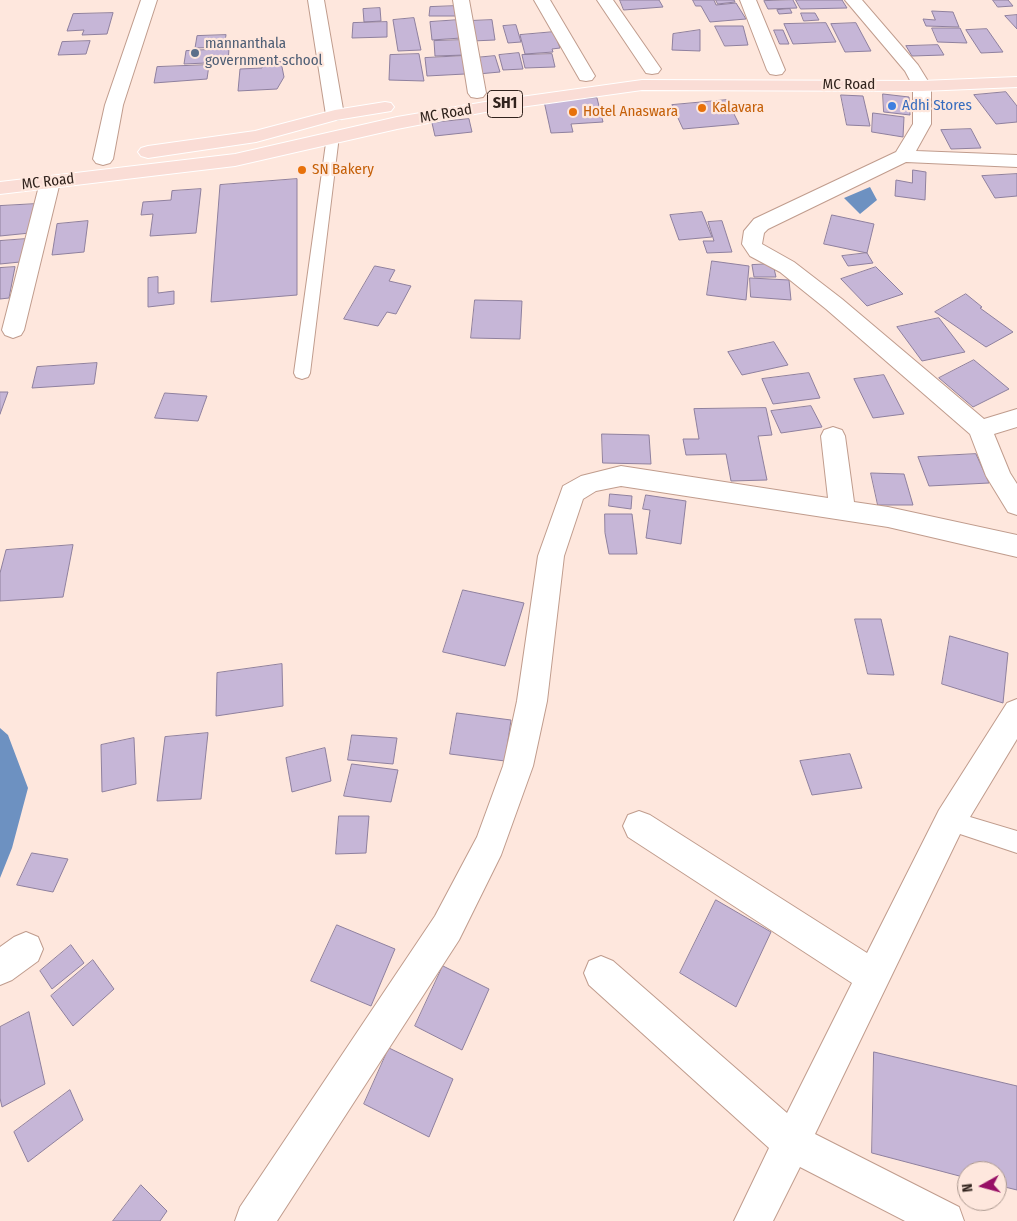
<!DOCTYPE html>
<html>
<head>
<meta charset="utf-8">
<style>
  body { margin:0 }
  #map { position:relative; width:1017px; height:1221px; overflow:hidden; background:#fee7dd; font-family:"Fira Sans Condensed",sans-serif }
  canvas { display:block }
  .north { position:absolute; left:957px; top:1161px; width:50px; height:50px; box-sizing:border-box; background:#fee7dd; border:1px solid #ac9990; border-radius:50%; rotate:263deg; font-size:14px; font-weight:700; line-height:20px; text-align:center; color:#31231d }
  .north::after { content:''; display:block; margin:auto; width:18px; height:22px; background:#970f65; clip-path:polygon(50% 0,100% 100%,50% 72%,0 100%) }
</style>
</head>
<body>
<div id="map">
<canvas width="1017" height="1221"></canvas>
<div class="north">N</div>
</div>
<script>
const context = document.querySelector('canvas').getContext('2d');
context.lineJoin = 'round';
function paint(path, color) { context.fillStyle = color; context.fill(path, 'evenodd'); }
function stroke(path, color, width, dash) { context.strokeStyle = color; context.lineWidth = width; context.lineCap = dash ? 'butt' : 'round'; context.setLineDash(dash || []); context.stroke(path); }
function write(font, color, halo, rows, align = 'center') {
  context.font = font + ' "Fira Sans Condensed",sans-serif'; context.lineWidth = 4.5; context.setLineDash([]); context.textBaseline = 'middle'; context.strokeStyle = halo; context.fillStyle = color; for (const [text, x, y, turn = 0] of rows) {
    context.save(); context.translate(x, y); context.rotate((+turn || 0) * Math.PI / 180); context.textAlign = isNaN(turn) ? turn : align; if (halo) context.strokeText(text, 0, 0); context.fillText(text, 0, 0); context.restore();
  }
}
const water = new Path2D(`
  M870,187L877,200L860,214L844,198Z
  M0,728L8,735L28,788L12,848L0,878Z`);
const building = new Path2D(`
  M620,0H659L663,7L624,10Z
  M693,0H714L716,5L736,3L746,19L710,22L701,6H696Z
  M716,0H734L735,2L718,4Z
  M793,0L797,8L768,9L764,1Z
  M796,0H842L847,8L801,9Z
  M993,0H1008L1013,6L998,7Z
  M457,6V16H429L430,7Z
  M380,8L381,21L364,22L363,9Z
  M790,9L792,13L779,14L777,10Z
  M932,11L953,12L959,27L926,26L923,19L935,20Z
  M113,13L107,34L82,35L84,30L67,31L73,14Z
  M801,13H815L819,20L804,21Z
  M1017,15V29L1005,16Z
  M414,18L421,50L398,51L393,20Z
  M459,20L461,38L432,40L430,22Z
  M492,20L495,40L472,41L469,21Z
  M387,22V37L352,38L353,23Z
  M826,23L836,42L793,44L784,24Z
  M856,23L871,51L845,52L831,24Z
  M516,25L521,42L508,43L503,26Z
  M715,26H743L748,45L725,46Z
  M932,28H960L967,43L938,42Z
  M987,29L1003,52L981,53L966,30Z
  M700,30V51L672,50L673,34Z
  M774,30H783L789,44H780Z
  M554,32L560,48L552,49L553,52L525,54L520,35Z
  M226,35L224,47L195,48L197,36Z
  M463,40L465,55L435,56L434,41Z
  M90,41L86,54L58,55L62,42Z
  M938,45L944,55L912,56L906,46Z
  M229,49L228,62L184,64L186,51Z
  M519,53L523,69L503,70L499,55Z
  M419,54L424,81L389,80L390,55Z
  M552,54L555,67L525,68L522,55Z
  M463,56L465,74L427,76L425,58Z
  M495,56L500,72L478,74L474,58Z
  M281,62L284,77L277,89L238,91L240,69L262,68L263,63Z
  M209,65L207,79L154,83L157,67Z
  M1006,92L1017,106V122L996,124L974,95Z
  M883,94L909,97L910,115L884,112Z
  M841,95L863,96L870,126L847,125Z
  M597,98L603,122L571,124L573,132L551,133L544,101Z
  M727,100L739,124L683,129L672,105Z
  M873,113L904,117L903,137L872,132Z
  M469,119L472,132L435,136L432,123Z
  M971,129L981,148L951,149L941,130Z
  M913,170L926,172L925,200L895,196L896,180L912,183Z
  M1017,174V196L995,198L982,176Z
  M297,179V295L211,302L220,185Z
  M201,189L196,233L150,236L153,214L141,215L143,202L171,200L172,191Z
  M36,204L30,233L0,236V206Z
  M702,212L712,237L679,240L670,215Z
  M832,215L874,224L867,253L824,244Z
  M88,221L84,252L52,255L57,224Z
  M722,221L732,252L707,253L703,241H714L708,222Z
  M26,239L20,262L0,264V241Z
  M867,253L873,263L848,266L842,256Z
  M712,261L749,266L746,300L707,295Z
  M773,264L776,277H754L752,265Z
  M375,266L395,270L389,281L411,286L396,314L387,312L378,326L344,319Z
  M15,267L9,298L0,299V268Z
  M876,267L903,294L867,306L841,279Z
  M158,277V293L174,291V304L148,307V278Z
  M750,278L789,280L791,300L751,297Z
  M966,294L982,307L980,308L1013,332L986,347L935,312Z
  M475,300L522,301L520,339L471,338Z
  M939,318L965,352L922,361L897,327Z
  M774,342L788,365L742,375L728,352Z
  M974,360L1009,389L973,407L939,378Z
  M97,363L94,384L32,388L37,367Z
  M809,373L820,398L773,404L762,379Z
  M884,375L904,414L873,418L854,379Z
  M0,392H8L0,414Z
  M165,393L207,396L198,421L155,418Z
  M811,406L822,427L781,433L771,411Z
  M766,408L772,435L758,436L767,480L731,481L726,454L686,455L683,439H699L694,409Z
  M602,434L649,435L651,464L603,463Z
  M976,454L989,483L929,486L918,457Z
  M871,473L904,474L913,505H878Z
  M610,494L632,496L631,509L609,506Z
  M646,495L686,501L681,544L646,538L650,510L643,509Z
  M605,514H632L637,554H609L605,533Z
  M73,545L63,597L0,601V573L6,550Z
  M463,590L524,603L505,666L443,652Z
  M855,619H881L894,675L868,674Z
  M950,636L1008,653L1003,703L942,684Z
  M282,664L283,706L216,716L217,673Z
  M457,713L511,720L505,761L450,754Z
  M208,733L201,799L157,801L165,737Z
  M352,735L397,738L393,764L348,760Z
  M134,738L136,784L102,792L101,745Z
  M325,748L331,781L292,792L286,758Z
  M850,754L862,788L812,795L800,761Z
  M352,764L398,770L391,802L344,796Z
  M339,816H369L366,853L336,854Z
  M32,853L68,859L53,892L17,885Z
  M716,900L771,932L736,1007L680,973Z
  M337,925L395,949L371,1006L311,981Z
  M71,945L84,963L52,989L40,971Z
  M93,960L114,989L73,1026L51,996Z
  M443,966L489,989L462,1050L415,1026Z
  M29,1012L45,1084L2,1107L0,1098V1027Z
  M389,1048L453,1079L429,1137L364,1104Z
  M874,1052L1017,1086V1190L997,1185V1171H967V1178L872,1153Z
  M70,1090L83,1120L28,1162L14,1132Z
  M141,1185L167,1211L160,1221H113Z`);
const lane = new Path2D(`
  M333,132L339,136L310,373L308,377L302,379L296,377L294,373L327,136Z
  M950,811L1017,831V853L942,828L939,821L942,814Z`);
const street = new Path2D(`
  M141,0H157L123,105L113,159L110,163L103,165L96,163L93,159L105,105Z
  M308,0H324L344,115L341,119L335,120L329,119L326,115Z
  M453,0H469L486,93L483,97L477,98L471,97L468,93Z
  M534,0H550L595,76L592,80L586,81L580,80Z
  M597,0H613L661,69L658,73L652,74L646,73Z
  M740,0H756L785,70L782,74L776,75L770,74L767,70Z
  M845,0H862L918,65L931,86V124L916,151L1017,155V167L906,162L768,229L764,233L762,244L794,262L842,299L984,419L1017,409V427L994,434L1010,473L1017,484V515L1008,512L986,476L970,434L826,309L780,272L750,256L742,244L744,231L754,219L896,152L913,124V86L905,71Z
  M50,176L57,178L60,182L24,330L21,335L13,338L5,335L2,330L40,182L43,178Z
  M833,427L842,430L845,436L854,502L888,507L1017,535V557L888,527L621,486L596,491L583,499L564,556L547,701L533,766L501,855L459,940L277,1221H235L240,1207L435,916L477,837L503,766L517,701L538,556L563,486L581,476L621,466L828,498L821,436L824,430Z
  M1017,699V739L961,832L815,1134L959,1207L964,1221H905L800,1167L773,1221H734L769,1148L589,985L584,973L589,961L601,956L613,961L787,1113L852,983L628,837L623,826L628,815L639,811L650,815L867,953L939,810L1007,703Z
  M26,932L38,937L43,949L38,961L12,980L0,985V947L14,937Z`);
const primary = new Path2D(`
  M1017,77V87L922,91L642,90L485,112L397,129L235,166L0,194V182L235,154L397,117L485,102L642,80L922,81Z
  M385,102L391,103L394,107L391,111L336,120L256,142L148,158L141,156L138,152L141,148L148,146L255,131L335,110Z`);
const markers = [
  [195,53,5,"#5c6f8a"],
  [892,106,5,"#3f7fe0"],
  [702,108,5,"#e8710a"],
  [573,112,5,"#e8710a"],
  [302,170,5,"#e8710a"]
];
const farServicenames = [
  ["mannanthala",205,44],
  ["government school",205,61]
];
const farStreetnames = [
  ["MC Road",849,85],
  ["MC Road",446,114,-10],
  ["MC Road",48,182,-7]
];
const farShopnames = [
  ["Adhi Stores",902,106]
];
const farFoodnames = [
  ["Kalavara",712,108],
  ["Hotel Anaswara",583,112],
  ["SN Bakery",312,170]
];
const shields = [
  [505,104,35]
];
const shieldNames = [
  ["SH1",505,104]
];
paint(water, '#6d91c1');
paint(building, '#c6b6d7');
stroke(building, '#8f809e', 1);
stroke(lane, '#c09c8d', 2);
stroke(street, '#c09c8d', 2);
stroke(primary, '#fff', 2);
paint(lane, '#fff');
paint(street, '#fff');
paint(primary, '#faddd6');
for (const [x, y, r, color] of markers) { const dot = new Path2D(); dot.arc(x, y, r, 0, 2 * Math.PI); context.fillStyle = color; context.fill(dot); stroke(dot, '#fee7dd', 2); }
write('15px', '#4e5e75', '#fee7dd', farServicenames, 'left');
write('15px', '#31231d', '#fee7dd', farStreetnames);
write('15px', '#366cbe', '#fee7dd', farShopnames, 'left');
write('15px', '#c56008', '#fee7dd', farFoodnames, 'left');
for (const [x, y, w] of shields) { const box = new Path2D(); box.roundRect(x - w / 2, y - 13.5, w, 27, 4); context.fillStyle = '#fee7dd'; context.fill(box); stroke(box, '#31231d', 1); }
write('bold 16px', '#31231d', null, shieldNames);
</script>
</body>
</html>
